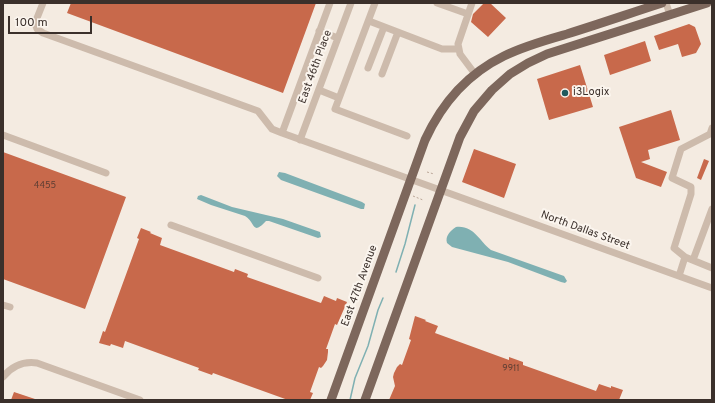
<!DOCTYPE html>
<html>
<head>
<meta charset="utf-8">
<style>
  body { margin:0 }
  #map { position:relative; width:715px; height:403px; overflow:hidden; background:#f4ebe1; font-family:Overpass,sans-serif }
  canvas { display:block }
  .frame { position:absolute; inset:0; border:4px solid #3b302b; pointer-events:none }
  .scale { position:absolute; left:8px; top:16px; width:84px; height:18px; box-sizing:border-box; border:2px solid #3b302b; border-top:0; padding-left:5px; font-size:12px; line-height:14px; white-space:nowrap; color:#3b302b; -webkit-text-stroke:3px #fbf5ee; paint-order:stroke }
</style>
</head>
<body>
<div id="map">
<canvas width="715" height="403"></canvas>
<div class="frame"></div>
<div class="scale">100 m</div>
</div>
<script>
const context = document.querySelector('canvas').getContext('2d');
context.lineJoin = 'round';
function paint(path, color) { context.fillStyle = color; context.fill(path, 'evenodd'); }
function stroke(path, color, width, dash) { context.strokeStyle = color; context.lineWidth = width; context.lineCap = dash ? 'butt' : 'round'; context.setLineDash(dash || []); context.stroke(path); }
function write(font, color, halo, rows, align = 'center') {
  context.font = font + ' Overpass,sans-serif'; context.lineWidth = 4; context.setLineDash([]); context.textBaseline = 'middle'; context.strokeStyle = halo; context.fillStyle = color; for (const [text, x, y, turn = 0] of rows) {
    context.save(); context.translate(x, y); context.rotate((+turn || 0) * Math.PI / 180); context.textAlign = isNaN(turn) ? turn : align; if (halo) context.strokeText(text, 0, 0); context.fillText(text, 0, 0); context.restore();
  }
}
const water = new Path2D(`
  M279,172L285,173L362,202L365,204L364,209H361L281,180L277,176Z
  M201,195L232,207L283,219L320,232L321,237L318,238L269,221H266C252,236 256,223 245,216L211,205L197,199L198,196Z
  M456,227C474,225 479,241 491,250L564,276L567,281L565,283L561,282L508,262L452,247L447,243C445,236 450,231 456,227Z`);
const stream = new Path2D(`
  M396,272L405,244L415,205
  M350,400L355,378L368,346L378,310L383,298`);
const building = new Path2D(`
  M71,3H316L283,93L67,13Z
  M484,3H490L506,18L488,37L471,22L473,14Z
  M689,24L695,27L701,44L696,53L682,57L678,44L659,50L654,36Z
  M645,41L651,61L610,75L604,55Z
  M580,65L593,107L549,120L537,79Z
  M671,110L680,140L648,150L650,159L641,162L667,172L661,187L636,178L619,127Z
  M474,149L516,164L504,198L462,182Z
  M3,152L126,197L85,309L3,279Z
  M704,159L709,161L701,180L697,178Z
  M141,228L151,232L150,233L162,238L160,245L234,272L235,269L248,274L247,277L321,303L324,296L336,301L337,298L347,302L337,325L335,324L326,349H328V352L327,360L323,366L321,368L319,367L310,392L313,393L310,400H288L213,373L212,375L198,370L199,368L125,341L123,348L111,344L110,346L99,343L103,331L105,332L139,239L137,238Z
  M415,316L426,320L425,321L438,326L435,333L509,360V357L523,362V365L596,391L599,384L611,388V386L623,390L619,400H389L395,386L393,377L394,373L397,367L400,364L402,365L411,340L409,339Z
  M14,392L35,399V400H11Z`);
const path = new Path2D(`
  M301,102L305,104
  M427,172L434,174
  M413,196L423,200`);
const minor = new Path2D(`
  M43,3L35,23L37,29L43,33L258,111L272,129L282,133L712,288
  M375,3L335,109L407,136
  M437,3L468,14
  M472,3L458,44L460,54L475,74
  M666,3L670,15
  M369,21L442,49H459
  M319,31L338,38
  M368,68L384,27
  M382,74L398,32
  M319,90L339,98
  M282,133L330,3
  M3,135L106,173
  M300,140L351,3
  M171,225L318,278
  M685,257L674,248L691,194V187L672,178L681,149L710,134L712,128
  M693,260L712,209
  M679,276L685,257L712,268
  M3,305L10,307
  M3,377C12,366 23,361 37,363L140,400`);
const major = new Path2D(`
  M331,400L425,140C442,103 467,74 504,56C524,46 546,40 567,34C599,24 631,13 662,3
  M365,400L460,137L474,111L492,90L510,74L528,63L547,54L707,3`);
const markers = [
  [565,93,4,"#1f5a5e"]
];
const numberNames = [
  ["4455",45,186],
  ["9911",511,369]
];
const streetNames = [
  ["East 46th Place",316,67,-70],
  ["North Dallas Street",585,231,20],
  ["East 47th Avenue",360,286,-70]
];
const poiNames = [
  ["i3Logix",573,93]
];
paint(water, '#7fb0b2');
stroke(stream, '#7fb0b2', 1.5);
paint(building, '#c8694b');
stroke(path, '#b9a596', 1, [2, 2]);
stroke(minor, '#cdbbac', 7);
stroke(major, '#7d675c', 9);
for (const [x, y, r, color] of markers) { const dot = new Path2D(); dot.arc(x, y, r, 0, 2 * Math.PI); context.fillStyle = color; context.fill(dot); stroke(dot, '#fbf5ee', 1.5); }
write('9px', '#5e3e33', null, numberNames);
write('11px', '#3b302b', '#fbf5ee', streetNames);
write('11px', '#3b302b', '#fbf5ee', poiNames, 'left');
</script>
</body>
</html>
